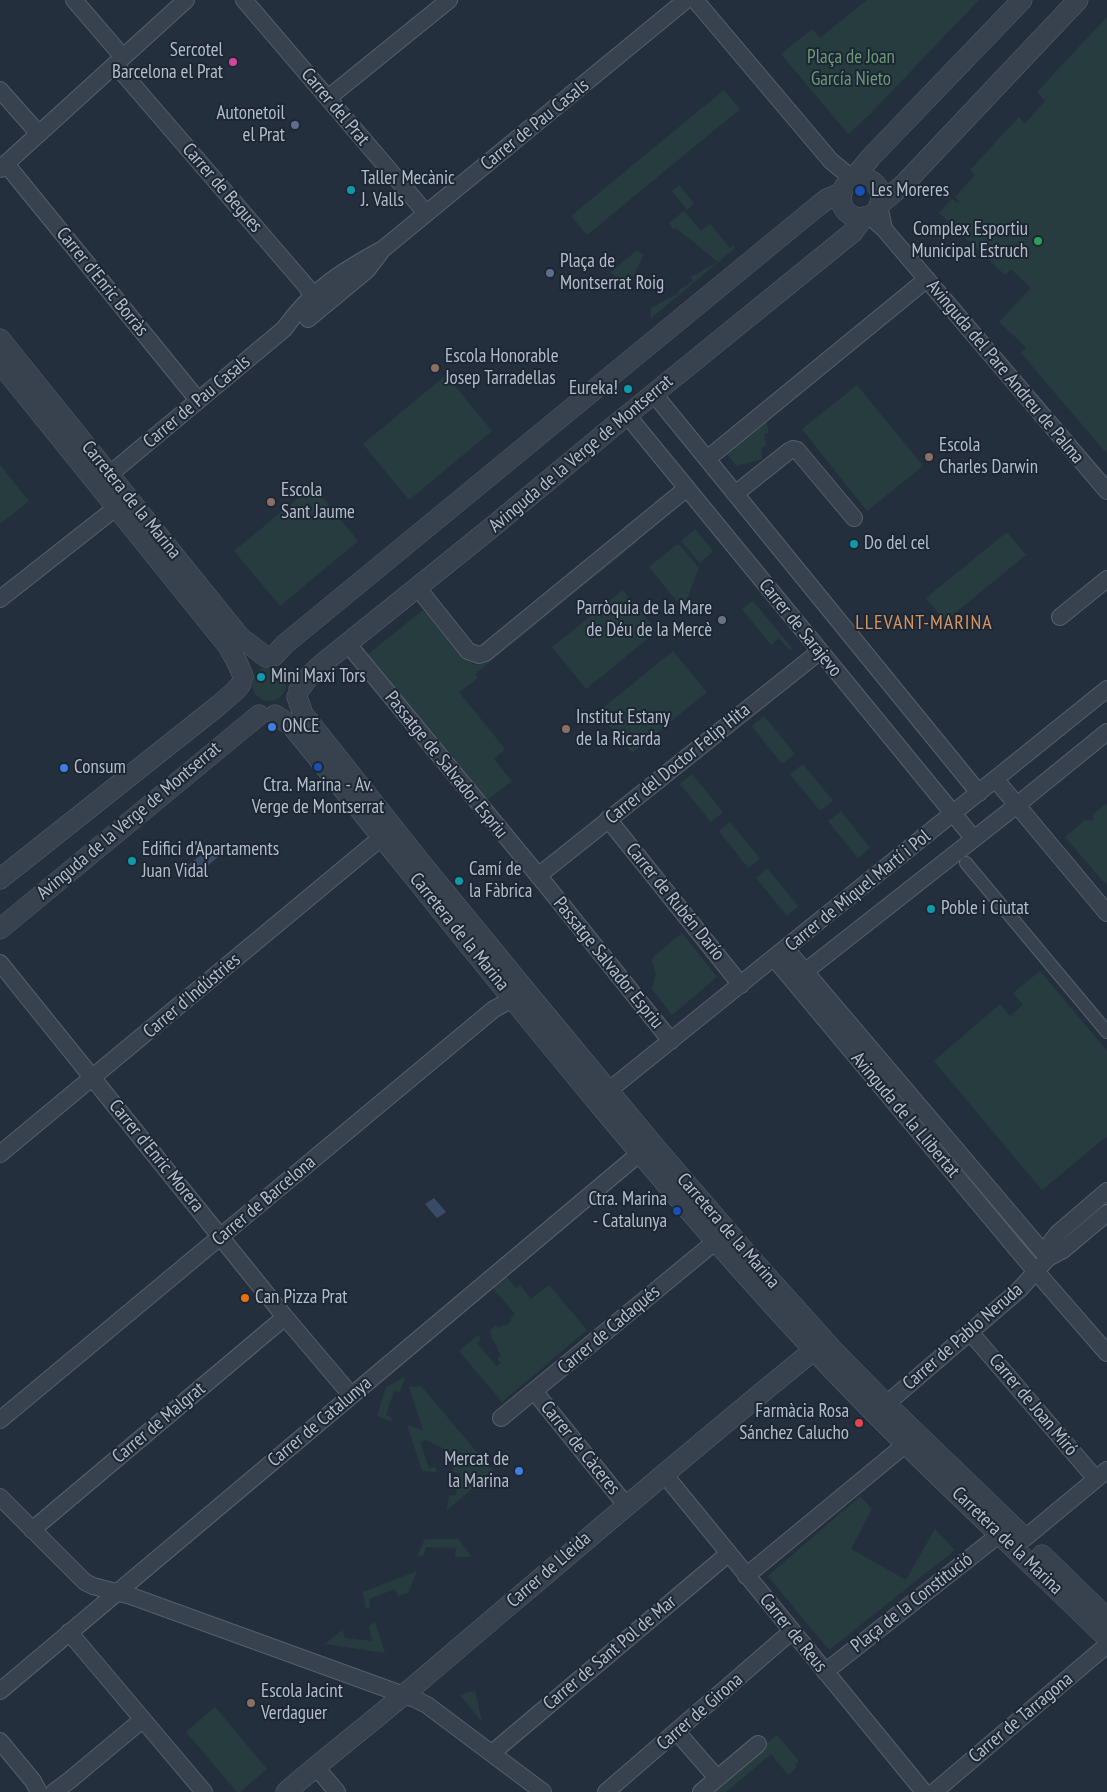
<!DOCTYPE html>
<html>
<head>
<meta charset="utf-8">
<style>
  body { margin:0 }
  canvas { display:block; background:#242f3e }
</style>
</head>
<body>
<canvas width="1107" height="1792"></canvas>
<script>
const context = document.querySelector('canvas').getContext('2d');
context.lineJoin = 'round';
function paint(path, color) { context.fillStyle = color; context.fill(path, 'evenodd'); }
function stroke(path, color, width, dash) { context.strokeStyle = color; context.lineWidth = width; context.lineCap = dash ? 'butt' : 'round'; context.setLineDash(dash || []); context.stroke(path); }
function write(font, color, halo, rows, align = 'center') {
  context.font = font + ' "PT Sans Narrow",sans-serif'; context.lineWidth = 4; context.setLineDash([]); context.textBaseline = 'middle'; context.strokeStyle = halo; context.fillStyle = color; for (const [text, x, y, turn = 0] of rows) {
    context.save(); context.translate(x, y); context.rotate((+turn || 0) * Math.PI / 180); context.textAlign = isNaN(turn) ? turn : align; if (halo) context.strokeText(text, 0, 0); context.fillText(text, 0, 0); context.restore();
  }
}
const green = new Path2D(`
  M867,0H979L869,115L848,134L781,54L812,29L820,38Z
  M1107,17V454L1021,353L1026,347L999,322L1031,288L1011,269L1005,275L939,213L952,199L957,203L959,201L955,197L975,175L970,170L1019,117L1025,123L1045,101L1037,92Z
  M724,90L740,109L587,235L571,216Z
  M679,185L694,203L687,210L672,191Z
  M684,211L701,231L710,224L730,248L733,245L735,248L651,318V308L679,293L678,291L693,281L691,277L718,262L676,228L674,230L669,223Z
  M636,251L644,254L633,276L628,292L611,272Z
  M446,375L492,431L409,500L363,444Z
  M857,385L923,466L867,511L802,429Z
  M766,420L769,433L764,434L766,446L761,448L762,459L737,466L726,453Z
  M0,465L29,501L0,524Z
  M313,486L358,541L280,606L234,551Z
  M695,529L713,551L700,563L681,541Z
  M1007,532L1026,555L945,621L926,598Z
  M637,539V542L475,674L478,678L459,692L505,749L494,759L512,781L486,801L367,655L423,610L425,613L429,610L469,662L471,661L473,664L477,665L483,661L485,662Z
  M676,545H680L699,568L683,609L649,567Z
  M623,590L657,631L586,689L552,647Z
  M753,601L792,648L789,650L779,638L771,645L742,609Z
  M673,651L707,692L632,753L598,712Z
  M252 684a17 17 0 1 1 34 0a17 17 0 1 1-34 0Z
  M764,716L795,754L782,764L752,726Z
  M803,764L833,801L820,811L790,774Z
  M692,774L723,812L711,822L680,784Z
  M1107,803V886L1065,837L1085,820L1093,821V814Z
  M841,811L870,848L858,858L828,821Z
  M730,822L760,859L748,868L719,831Z
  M767,868L798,906L787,916L756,878Z
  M682,933L717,977L672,1015L652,989L656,974L652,960L655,955Z
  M1040,971L1107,1051V1136L1042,1190L934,1061L1000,1004L1010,1016L1023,1005L1013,993Z
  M506,1276L516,1288L520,1285L531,1299L549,1285L587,1330L502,1402L459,1351L478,1335L481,1339L477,1343L496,1366L501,1363L497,1359L501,1355L497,1349L498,1348L492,1339L490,1330L496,1325L498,1328L503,1325L506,1326L511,1321V1318L515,1314L493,1288Z
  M405,1377L400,1392L394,1391L386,1415L392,1418L391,1422L377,1416L386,1387Z
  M421,1386L493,1471L447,1510L449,1496L456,1495L460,1473L453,1472L454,1464L469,1461L426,1440L420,1442L429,1468L435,1467L437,1472L422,1471L407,1425L423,1430L409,1387Z
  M860,1496L872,1509L851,1549L906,1580L935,1529L955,1550L829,1650L768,1576Z
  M425,1539H458L472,1557H455L456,1548L426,1547L423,1556H417Z
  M417,1571L408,1593L398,1596L395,1589L369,1599L371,1607L366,1609L363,1592Z
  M375,1622L385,1653L325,1644L342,1630L345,1638L372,1641L369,1626Z
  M475,1691L482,1722L460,1695Z
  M215,1707L267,1769L240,1792H237L186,1732Z
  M777,1735L799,1761L795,1764L797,1767L788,1775L771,1754L726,1792H706Z`);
const water = new Path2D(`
  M210,848L218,857L195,876L187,866Z
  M434,1198L446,1212L437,1218L425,1204Z`);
const pedestrian = new Path2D(`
  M966,863L1107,1032`);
const minor = new Path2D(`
  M74,0L123,57
  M244,0L426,213
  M695,0L831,161L853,179
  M115,64L307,287L314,300L309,318
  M0,90L39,134
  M328,98L449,0
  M6,164L198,400
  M0,169L186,0
  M869,216L884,229L879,205
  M884,229L1107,491
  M308,319L367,270L380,253
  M654,394L979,793
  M627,415L974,839
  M707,459L927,279
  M110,474L284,329C311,291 342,271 383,249L686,0
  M735,494L789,451L793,449L797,450L854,518
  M417,587L468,651L479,655L485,653L687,488
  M0,599L117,507
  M1060,617L1107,579
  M347,643L546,885L671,1041
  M996,780L1107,913
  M608,819L741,985
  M538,876L819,652
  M786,949L1048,1258
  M774,958L1026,1260L1107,1353
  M0,963L285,1317L351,1395
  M797,978L1017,805L1107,732
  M608,1091L1107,689
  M0,1154L382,837
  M1048,1258L1051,1242L1058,1233L1107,1191
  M970,1332L1096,1479
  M534,1391L626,1505
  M877,1412L1019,1290L1048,1258L1063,1250L1107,1213
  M501,1418L716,1241
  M0,1420L494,1009L513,999L523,998
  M664,1474L924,1792
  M0,1497L85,1582L93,1586L131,1596L415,1699L427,1705L543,1792
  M32,1530L285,1317
  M1025,1538L1107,1470
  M746,1576L906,1444L916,1441
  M69,1632L204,1792
  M825,1672L1000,1534
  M0,1691L640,1153L643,1142
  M677,1732L717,1778
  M0,1741L33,1781L39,1792
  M492,1753L728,1554
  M316,1767L337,1792
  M54,1792L70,1780L142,1720
  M606,1792L792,1631
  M701,1792L758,1744
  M934,1792L1107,1645`);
const tertiary = new Path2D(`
  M841 198a20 20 0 1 1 40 0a20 20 0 1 1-40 0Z
  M853,179L871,157L1022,0
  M879,205L904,184L1078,0
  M0,339L240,637L266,657
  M0,363L228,646L237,662L243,676
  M274,656L285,644L819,205L827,199L841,193
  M299,690L311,674L322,664L491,528L609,430L853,232L864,217
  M297,697L303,714L422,864L535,1002L655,1147L748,1255L833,1350L886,1404L1022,1535
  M275,715L292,726C463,936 629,1151 813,1349C907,1450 1009,1542 1107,1638
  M0,879L219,705L236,690L241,684
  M0,929L259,715
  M1042,1555L1107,1618
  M286,1792C330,1754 376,1719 420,1681C551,1570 681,1458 814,1350L825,1347`);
const markers = [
  [233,62,5,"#d1479c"],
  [295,125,5,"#5c6f8a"],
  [351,190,5,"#0f9aa8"],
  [860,191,6,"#1a4fb4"],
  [1038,241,5,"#2e9e5b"],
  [550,273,5,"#5c6f8a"],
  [435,368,5,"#8d6e63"],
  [628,389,5,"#0f9aa8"],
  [929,457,5,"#8d6e63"],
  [271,502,5,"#8d6e63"],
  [854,544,5,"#0f9aa8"],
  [722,620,5,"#6b7280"],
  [261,677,5,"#0f9aa8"],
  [272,727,5,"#3f7fe0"],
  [566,729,5,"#8d6e63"],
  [318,767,5,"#1a4fb4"],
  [64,768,5,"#3f7fe0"],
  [132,861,5,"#0f9aa8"],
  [459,881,5,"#0f9aa8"],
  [931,909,5,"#0f9aa8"],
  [677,1211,5,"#1a4fb4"],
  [245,1298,5,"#e8710a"],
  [859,1423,5,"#e0444e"],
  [519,1471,5,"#3f7fe0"],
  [251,1703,5,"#8d6e63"]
];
const poiNames = [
  ["Sercotel",223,51,"right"],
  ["Barcelona el Prat",223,73,"right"],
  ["Autonetoil",285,114,"right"],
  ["el Prat",285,136,"right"],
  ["Taller Mecànic",361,179],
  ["J. Valls",361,201],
  ["Les Moreres",871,191],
  ["Complex Esportiu",1028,230,"right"],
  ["Municipal Estruch",1028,252,"right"],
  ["Plaça de",560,262],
  ["Montserrat Roig",560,284],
  ["Escola Honorable",445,357],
  ["Josep Tarradellas",445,379],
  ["Eureka!",618,389,"right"],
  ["Escola",939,446],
  ["Charles Darwin",939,468],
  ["Escola",281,491],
  ["Sant Jaume",281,513],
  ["Do del cel",864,544],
  ["Parròquia de la Mare",712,609,"right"],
  ["de Déu de la Mercè",712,631,"right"],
  ["Mini Maxi Tors",271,677],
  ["Institut Estany",576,718],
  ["de la Ricarda",576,740],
  ["ONCE",282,727],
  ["Consum",74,768],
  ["Ctra. Marina - Av.",318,786,"center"],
  ["Verge de Montserrat",318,808,"center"],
  ["Edifici d'Apartaments",142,850],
  ["Juan Vidal",142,872],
  ["Camí de",469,870],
  ["la Fàbrica",469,892],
  ["Poble i Ciutat",941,909],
  ["Ctra. Marina",667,1200,"right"],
  ["- Catalunya",667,1222,"right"],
  ["Can Pizza Prat",255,1298],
  ["Farmàcia Rosa",849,1412,"right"],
  ["Sánchez Calucho",849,1434,"right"],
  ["Mercat de",509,1460,"right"],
  ["la Marina",509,1482,"right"],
  ["Escola Jacint",261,1692],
  ["Verdaguer",261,1714]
];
const parkNames = [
  ["Plaça de Joan",851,58],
  ["García Nieto",851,80]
];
const streetNames = [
  ["Carrer del Prat",335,107,50],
  ["Carrer de Pau Casals",535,125,-39],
  ["Carrer de Begues",222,188,49],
  ["Carrer d'Enric Borràs",102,282,51],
  ["Avinguda del Pare Andreu de Palma",1005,372,50],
  ["Carrer de Pau Casals",197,402,-40],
  ["Avinguda de la Verge de Montserrat",581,454,-40],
  ["Carretera de la Marina",131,500,51],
  ["Carrer de Sarajevo",800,628,51],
  ["Carrer del Doctor Felip Hita",678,764,-39],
  ["Passatge de Salvador Espriu",446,765,51],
  ["Avinguda de la Verge de Montserrat",129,821,-40],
  ["Carrer de Miquel Martí i Pol",858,891,-39],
  ["Carrer de Rubén Darío",675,902,51],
  ["Carretera de la Marina",459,932,51],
  ["Passatge Salvador Espriu",608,963,51],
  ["Carrer d'Indústries",192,996,-40],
  ["Avinguda de la Llibertat",905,1115,50],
  ["Carrer d'Enric Morera",156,1156,51],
  ["Carrer de Barcelona",264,1201,-40],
  ["Carretera de la Marina",728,1231,49],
  ["Carrer de Cadaqués",609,1330,-40],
  ["Carrer de Pablo Neruda",963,1337,-41],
  ["Carrer de Joan Miró",1033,1405,50],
  ["Carrer de Catalunya",320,1422,-40],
  ["Carrer de Malgrat",159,1423,-40],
  ["Carrer de Càceres",580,1448,51],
  ["Carretera de la Marina",1007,1541,44],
  ["Carrer de Lleida",549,1570,-41],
  ["Plaça de la Constitució",912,1603,-38],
  ["Carrer de Reus",793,1633,51],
  ["Carrer de Sant Pol de Mar",610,1653,-40],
  ["Carrer de Girona",700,1712,-41],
  ["Carrer de Tarragona",1021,1718,-40]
];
const neighbourhoodNames = [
  ["LLEVANT-MARINA",924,623]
];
paint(green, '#263c3f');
paint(water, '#394c67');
stroke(pedestrian, '#565f6c', 14);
stroke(minor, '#565f6c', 18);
stroke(tertiary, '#565f6c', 21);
stroke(pedestrian, '#38414e', 12);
stroke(minor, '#38414e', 16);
stroke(tertiary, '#38414e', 20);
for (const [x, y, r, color] of markers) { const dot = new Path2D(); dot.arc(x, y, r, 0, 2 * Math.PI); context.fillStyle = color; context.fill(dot); stroke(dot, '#1d2633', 2); }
write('19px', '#b4bcc9', '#1d2633', poiNames, 'left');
write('19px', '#6b9a76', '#1d2633', parkNames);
write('19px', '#b4bcc9', '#1d2633', streetNames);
context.letterSpacing = '1px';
write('20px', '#d59563', '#1d2633', neighbourhoodNames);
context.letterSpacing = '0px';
</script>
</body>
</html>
